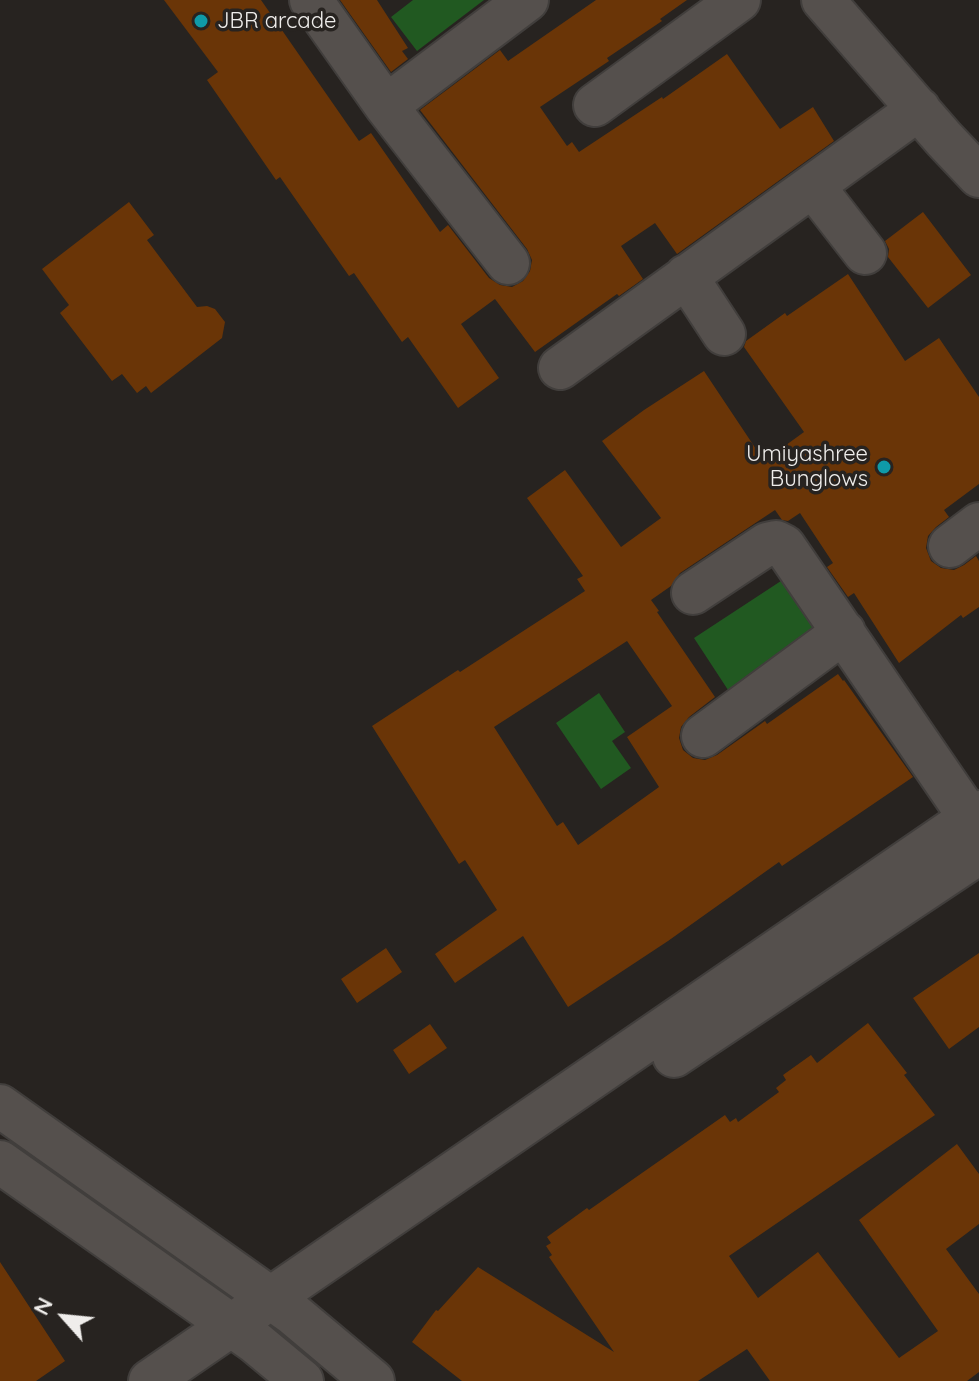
<!DOCTYPE html>
<html>
<head>
<meta charset="utf-8">
<style>
	body { margin:0 }
	#map { position:relative; width:979px; height:1381px; overflow:hidden; background:#272320; font-family:Quicksand,sans-serif }
	canvas { display:block }
	.north { position:absolute; left:24px; top:1277px; width:80px; height:80px; -webkit-text-stroke:6px #272320; paint-order:stroke; rotate:297deg; font-size:22px; font-weight:700; line-height:32px; text-align:center; color:#efedeb }
	.north::after { content:''; display:block; margin:auto; width:28px; height:36px; background:#efedeb; clip-path:polygon(50% 0,100% 100%,50% 72%,0 100%) }
</style>
</head>
<body>
<div id="map">
<canvas width="979" height="1381"></canvas>
<div class="north">N</div>
</div>
<script>
const g = document.querySelector('canvas').getContext('2d');
g.lineJoin = 'round';
function fillPath(path, color) {
  g.fillStyle = color;
  g.fill(path, 'evenodd');
}
function shape(rows) {
  const path = new Path2D();
  for (const r of rows) {
    path.moveTo(r[0], r[1]);
    for (let i = 2; i < r.length; i += 2) path.lineTo(r[i], r[i + 1]);
  }
  return path;
}
function strokePath(path, color, width, dash) {
  g.strokeStyle = color;
  g.lineWidth = width;
  g.lineCap = dash ? 'butt' : 'round';
  g.setLineDash(dash || []);
  g.stroke(path);
}
function drawText(font, color, halo, rows, align = 'center') {
  g.font = font + ' Quicksand,sans-serif';
  g.lineWidth = 7;
  g.setLineDash([]);
  g.textBaseline = 'middle';
  g.strokeStyle = halo;
  g.fillStyle = color;
  for (const [text, x, y, turn = 0] of rows) {
    g.save();
    g.translate(x, y);
    g.rotate((+turn || 0) * Math.PI / 180);
    g.textAlign = isNaN(turn) ? turn : align;
    if (halo) g.strokeText(text, 0, 0);
    g.fillText(text, 0, 0);
    g.restore();
  }
}
const green = shape([
	[413,0,484,0,417,51,391,17],
	[784,579,820,635,730,693,694,638],
	[599,693,625,732,612,741,631,768,601,789,556,723]
]);
const building = shape([
	[164,0,261,0,359,141,371,133,440,232,448,225,489,278,500,285,512,287,523,281,530,271,532,260,527,249,420,110,500,50,508,61,596,0,687,0,660,19,662,21,607,58,609,61,540,107,567,146,572,142,579,152,662,97,663,99,727,54,780,129,813,107,834,141,677,254,655,223,621,246,643,279,619,296,617,294,535,352,495,299,461,324,499,378,458,408,408,337,402,342,354,273,349,276,280,177,276,180,207,80,218,72],
	[340,0,377,0,408,48,402,51,408,59,391,72],
	[129,202,154,235,147,240,197,307,207,306,215,309,225,322,222,338,151,393,146,386,137,393,122,374,112,381,60,313,69,305,42,269],
	[923,212,971,275,928,308,888,257,889,249,885,241],
	[848,274,905,361,939,338,979,397,979,484,944,510,949,517,936,527,928,536,926,548,931,561,941,568,954,570,964,565,976,556,979,561,979,607,963,618,961,615,899,663,854,593,848,597,827,567,833,563,800,513,788,521,782,520,775,510,680,573,671,586,651,600,659,611,657,612,715,697,689,717,681,727,679,738,683,750,693,758,705,760,717,755,765,721,767,724,838,674,843,681,844,680,913,777,782,866,779,862,668,941,568,1007,523,936,455,983,435,954,497,910,465,860,459,864,372,726,458,670,460,672,585,591,577,579,583,576,527,498,565,470,621,547,661,518,602,441,644,410,704,371,764,461,804,432,744,347,746,341,785,313,787,316],
	[627,641,672,706,627,737,659,787,578,845,563,822,557,826,494,727],
	[386,948,402,972,357,1003,341,979],
	[979,953,979,1027,949,1049,913,998],
	[868,1023,907,1073,904,1075,935,1115,729,1256,758,1298,818,1252,899,1358,938,1331,859,1220,957,1144,979,1174,979,1224,946,1249,979,1294,979,1372,967,1381,770,1381,747,1349,698,1381,462,1381,412,1342,436,1310,438,1311,478,1267,614,1352,549,1257,552,1255,546,1246,551,1243,547,1237,587,1208,589,1210,725,1115,730,1122,736,1118,738,1122,779,1092,776,1088,786,1080,783,1075,811,1055,817,1063],
	[430,1024,447,1048,409,1074,393,1050],
	[0,1262,65,1361,36,1381,0,1381]
]);
const minor = shape([
	[311,0,386,106,508,263],
	[823,0,944,139,979,176],
	[595,105,739,0],
	[386,106,527,0],
	[813,186,865,253],
	[686,276,724,334],
	[560,368,919,109],
	[950,546,979,524],
	[693,593,767,544,776,542,784,546,970,818],
	[703,736,844,632],
	[674,1056,979,853],
	[0,1106,293,1314,373,1381],
	[0,1162,255,1342,302,1381],
	[150,1381,979,812]
]);
const markers = [
	[201,21,8,"#0f9aa8"],
	[884,467,8,"#0f9aa8"]
];
const poiNames = [
	["JBR arcade",217,21],
	["Umiyashree",868,454,"right"],
	["Bunglows",868,479,"right"]
];
fillPath(green, '#215921');
fillPath(building, '#6a3507');
strokePath(minor, '#413e3c', 46);
strokePath(minor, '#55504d', 42);
for (const [x, y, r, color] of markers) {
  const dot = new Path2D();
  dot.arc(x, y, r, 0, 2 * Math.PI);
  g.fillStyle = color;
  g.fill(dot);
  strokePath(dot, '#272320', 3);
}
drawText('22px', '#efedeb', '#272320', poiNames, 'left');
</script>
</body>
</html>
